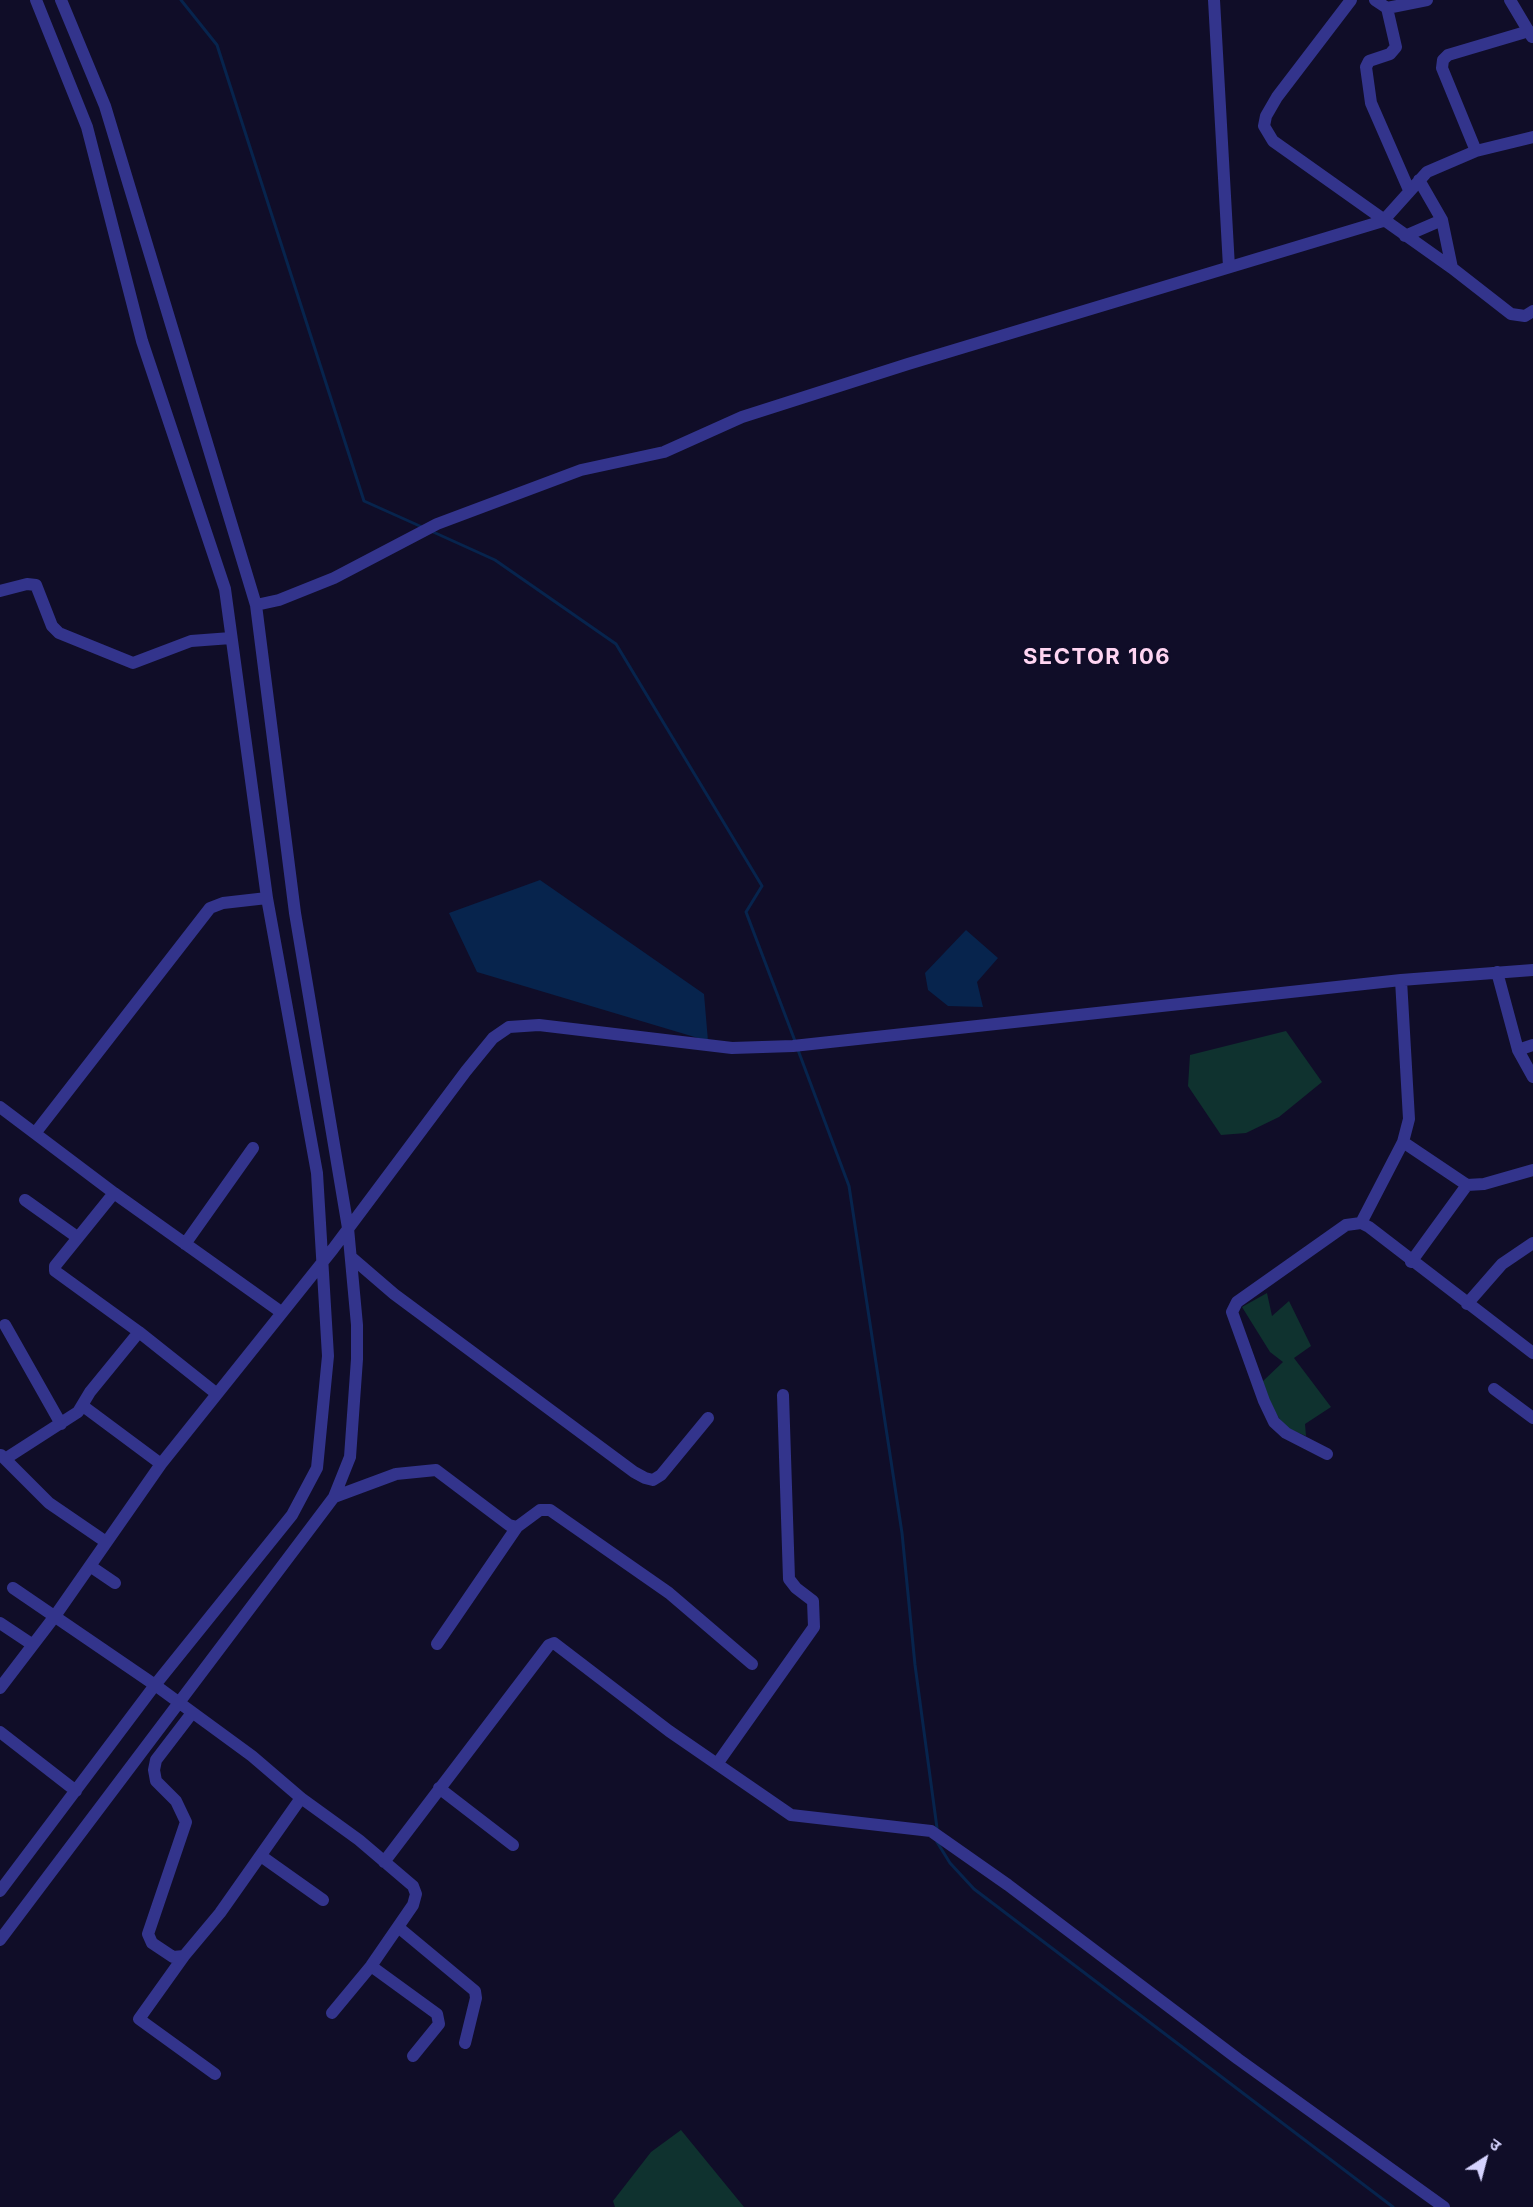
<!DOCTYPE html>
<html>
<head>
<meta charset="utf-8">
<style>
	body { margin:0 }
	#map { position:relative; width:1533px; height:2207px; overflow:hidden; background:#100d28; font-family:Inter,"Noto Sans Devanagari",sans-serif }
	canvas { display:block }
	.north { position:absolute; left:1455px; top:2129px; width:60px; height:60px; -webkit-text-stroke:4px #100d28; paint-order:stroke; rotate:36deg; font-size:16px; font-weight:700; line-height:24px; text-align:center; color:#d6d3ff }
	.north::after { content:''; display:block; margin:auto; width:21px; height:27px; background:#d6d3ff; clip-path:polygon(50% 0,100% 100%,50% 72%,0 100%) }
</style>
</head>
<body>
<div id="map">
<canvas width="1533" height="2207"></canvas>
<div class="north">उ</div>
</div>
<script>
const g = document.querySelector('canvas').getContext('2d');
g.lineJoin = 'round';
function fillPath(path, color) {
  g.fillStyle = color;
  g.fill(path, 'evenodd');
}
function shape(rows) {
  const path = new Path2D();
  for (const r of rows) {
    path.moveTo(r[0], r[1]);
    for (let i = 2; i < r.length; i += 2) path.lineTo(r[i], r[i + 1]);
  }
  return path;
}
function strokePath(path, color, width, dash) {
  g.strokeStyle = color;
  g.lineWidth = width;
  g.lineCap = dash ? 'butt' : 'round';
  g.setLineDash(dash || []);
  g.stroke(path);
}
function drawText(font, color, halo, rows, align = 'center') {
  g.font = font + ' Inter,sans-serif';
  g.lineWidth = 4.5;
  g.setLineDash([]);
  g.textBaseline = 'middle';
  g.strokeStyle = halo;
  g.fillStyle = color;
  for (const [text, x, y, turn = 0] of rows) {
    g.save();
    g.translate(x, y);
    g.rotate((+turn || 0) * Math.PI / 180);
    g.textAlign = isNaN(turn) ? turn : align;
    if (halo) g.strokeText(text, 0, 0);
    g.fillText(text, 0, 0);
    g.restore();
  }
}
const green = shape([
	[1286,1031,1322,1082,1279,1117,1246,1133,1221,1135,1188,1086,1190,1055],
	[1267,1293,1272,1316,1289,1301,1311,1346,1294,1358,1331,1407,1305,1424,1306,1436,1285,1427,1269,1403,1262,1382,1283,1362,1270,1352,1242,1307],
	[681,2130,744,2207,615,2207,613,2201,651,2152]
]);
const water = shape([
	[540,880,704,994,708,1041,477,972,449,913],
	[966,930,998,958,977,982,983,1007,948,1006,928,990,925,973]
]);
const stream = shape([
	[181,0,217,45,364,501,422,527],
	[431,531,495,560,616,644,762,886,746,912,795,1041],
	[798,1050,849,1186,902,1533,915,1665,937,1828],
	[937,1842,950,1863,974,1889,1393,2207]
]);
const minor = shape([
	[1214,0,1229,267],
	[1351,0,1277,97,1266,116,1264,126,1273,141,1452,268,1511,314,1525,316,1533,311],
	[1375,0,1387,8,1427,0],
	[1510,0,1532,37],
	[1387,8,1396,47,1390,54,1369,61,1366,67,1371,103,1409,190],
	[1476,151,1442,68,1443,60,1448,55,1529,31],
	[1419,180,1442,220,1452,268],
	[1405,236,1442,220],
	[0,591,27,584,36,585,52,626,59,633,133,663,191,641,231,638],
	[256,605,279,600,334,578,437,524,581,470,664,452,742,417,908,364,1383,221,1427,172,1476,151,1533,137],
	[1497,972,1518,1050,1533,1077],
	[1518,1050,1533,1045],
	[0,1107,114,1193,281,1312],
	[36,1132,210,908,223,903,267,898],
	[1403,1142,1467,1185,1484,1184,1533,1170],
	[114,1193,55,1266,55,1271,139,1332,217,1394],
	[25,1200,77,1237],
	[1361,1223,1403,1142,1409,1119,1401,980],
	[185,1244,253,1148],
	[351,1257,394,1294,634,1472,645,1478,653,1480,661,1475,708,1418],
	[1411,1262,1467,1185],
	[1467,1304,1502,1264,1533,1243],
	[5,1325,61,1424],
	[1494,1389,1533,1418],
	[83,1406,161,1464],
	[1327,1454,1286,1433,1274,1422,1264,1401,1232,1312,1237,1302,1346,1225,1361,1223,1369,1227,1533,1353],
	[1,1455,49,1503,106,1542],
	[5,1459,78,1412,90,1392,139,1332],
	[334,1497,396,1474,436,1470,509,1525,517,1527,540,1510,550,1510,669,1593,752,1664],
	[90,1566,115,1583],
	[13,1588,155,1685,252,1756,301,1798,359,1840,413,1886,416,1894,413,1905,371,1966,332,2013],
	[0,1623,33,1645],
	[437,1644,517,1527],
	[0,1688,55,1616,161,1464,333,1249,466,1071,493,1038,509,1027,539,1025,732,1048,793,1046,1401,980,1533,970],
	[0,1732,76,1791],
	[717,1764,814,1627,813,1601,796,1588,789,1579,783,1395],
	[439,1788,513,1845],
	[261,1856,323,1900],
	[384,1862,549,1645,554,1643,669,1731,791,1815,931,1831,1008,1885,1238,2059,1444,2207],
	[0,1891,155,1685,292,1515,317,1468,328,1356,317,1173,267,898,225,589,142,341,87,127,36,0],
	[398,1927,475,1991,476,1998,465,2043],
	[0,1940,334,1497,350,1457,357,1359,357,1325,348,1228,295,913,256,605,105,106,61,0],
	[184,1956,173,1957,152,1943,148,1934,186,1822,176,1801,156,1781,154,1770,156,1760,192,1713],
	[371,1966,437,2014,439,2024,413,2056],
	[215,2074,139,2019,184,1956,220,1913,301,1798]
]);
const districtNames = [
	["SECTOR 106",1097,657]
];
fillPath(green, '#0f322f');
fillPath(water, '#07244d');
strokePath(stream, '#07244d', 3);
strokePath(minor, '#33348c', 12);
g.letterSpacing = '1.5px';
drawText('bold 22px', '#ffd5f2', '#100d28', districtNames);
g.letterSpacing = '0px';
</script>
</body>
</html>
